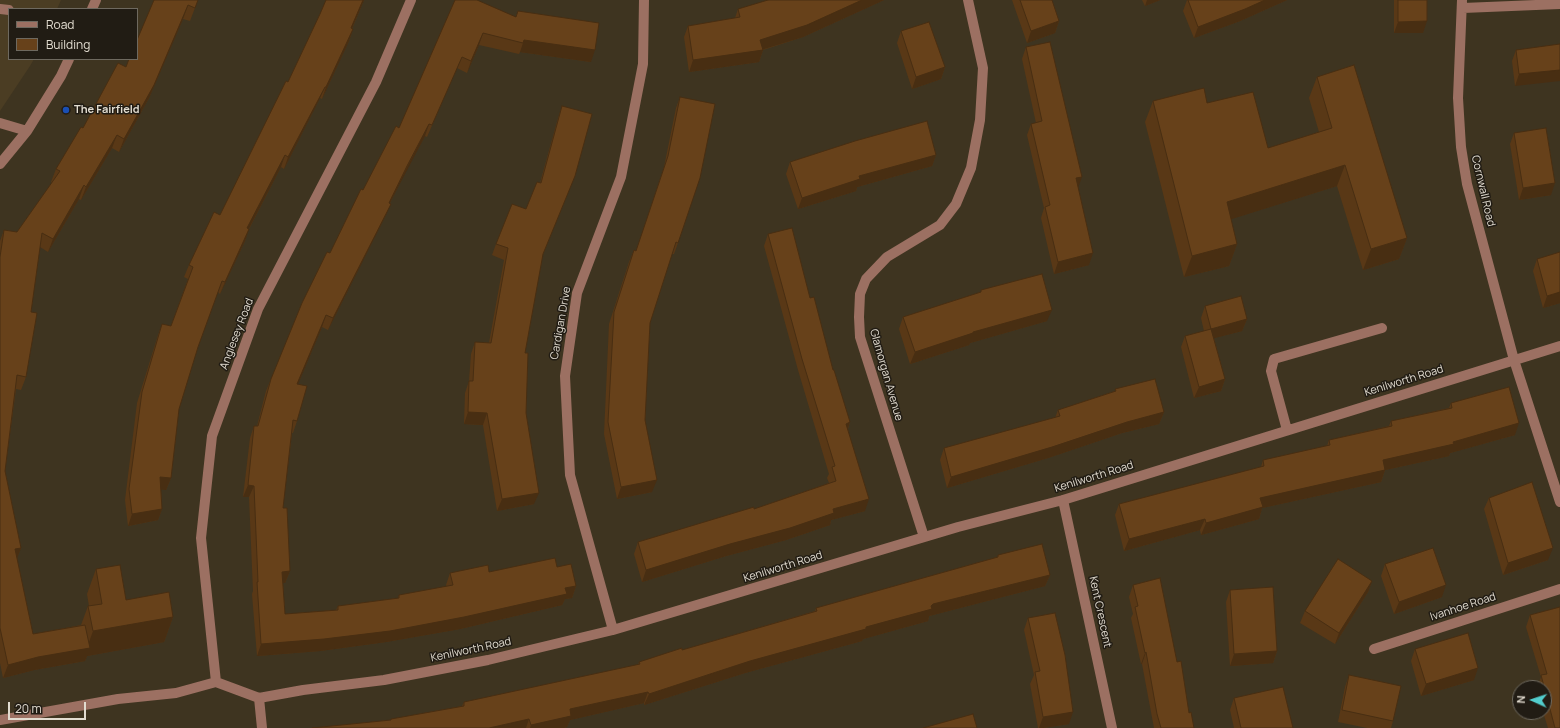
<!DOCTYPE html>
<html>
<head>
<meta charset="utf-8">
<style>
	body { margin:0 }
	#map { position:relative; width:1560px; height:728px; overflow:hidden; background:#3e3420; font-family:Manrope,sans-serif }
	canvas { display:block }
	.legend { position:absolute; left:8px; top:8px; width:130px; height:52px; box-sizing:border-box; background:#211c14; border:1px solid #6e695f; margin:0; padding:5px 7px; list-style:none; font-size:12px; color:#e2dcd0 }
	.legend li { display:flex; align-items:center; gap:8px; height:20px }
	.legend b { width:20px; border:1px solid #6e695f }
	.north { position:absolute; left:1512px; top:680px; width:40px; height:40px; box-sizing:border-box; background:#211c14; border:1px solid #6e695f; border-radius:50%; rotate:273deg; font-size:11px; font-weight:700; line-height:16px; text-align:center; color:#e2dcd0 }
	.north::after { content:''; display:block; margin:auto; width:14px; height:18px; background:#52cdcd; clip-path:polygon(50% 0,100% 100%,50% 72%,0 100%) }
	.scale { position:absolute; left:8px; top:702px; width:78px; height:18px; box-sizing:border-box; border:2px solid #e2dcd0; border-top:0; padding-left:5px; font-size:12px; line-height:14px; white-space:nowrap; color:#e2dcd0; -webkit-text-stroke:3px #211c14; paint-order:stroke }
</style>
</head>
<body>
<div id="map">
<canvas width="1560" height="728"></canvas>
<ul class="legend">
<li><b style="height:5px;background:#9c7062"></b>Road</li>
<li><b style="height:11px;background:#67411a"></b>Building</li>
</ul>
<div class="north">N</div>
<div class="scale">20 m</div>
</div>
<script>
const g = document.querySelector('canvas').getContext('2d');
g.lineJoin = 'round';
function fillPath(path, color) {
  g.fillStyle = color;
  g.fill(path, 'evenodd');
}
function shape(rows) {
  const path = new Path2D();
  for (const r of rows) {
    path.moveTo(r[0], r[1]);
    for (let i = 2; i < r.length; i += 2) path.lineTo(r[i], r[i + 1]);
  }
  return path;
}
function strokePath(path, color, width, dash) {
  g.strokeStyle = color;
  g.lineWidth = width;
  g.lineCap = dash ? 'butt' : 'round';
  g.setLineDash(dash || []);
  g.stroke(path);
}
function drawText(font, color, halo, rows, align = 'center') {
  g.font = font + ' Manrope,sans-serif';
  g.lineWidth = 3;
  g.setLineDash([]);
  g.textBaseline = 'middle';
  g.strokeStyle = halo;
  g.fillStyle = color;
  for (const [text, x, y, turn = 0] of rows) {
    g.save();
    g.translate(x, y);
    g.rotate((+turn || 0) * Math.PI / 180);
    g.textAlign = isNaN(turn) ? turn : align;
    if (halo) g.strokeText(text, 0, 0);
    g.fillText(text, 0, 0);
    g.restore();
  }
}
const built = shape([
	[0,0,61,0,57,9,9,9,9,59,34,59,30,66,0,111]
]);
const minor = shape([
	[1462,0,1458,98,1461,147,1467,184,1514,360,1560,502],
	[1463,8,1560,4],
	[0,9,9,10],
	[92,9,96,0],
	[0,123,27,131],
	[0,164,27,131,61,76,69,59],
	[1287,430,1271,371,1274,359,1382,328],
	[1063,500,1112,728],
	[924,537,860,337,859,317,860,294,866,279,887,257,940,225,956,204,971,168,980,120,983,68,968,0],
	[613,630,570,475,565,376,577,293,621,177,643,64,644,0],
	[1374,649,1560,589],
	[216,682,201,538,212,436,258,309,376,82,411,0],
	[259,698,262,728],
	[0,720,118,699,176,693,216,682,259,698,303,690,384,680,488,660,613,630,958,527,1063,500,1560,346]
]);
const wall = shape([
	[154,0,198,0,190,21,183,19,149,98,119,152,112,148,81,200,79,199,48,252,40,247,31,312,26,377,21,390,16,389,5,471,21,548,17,558,33,634,81,625,88,606,89,606,87,594,96,569,126,600,173,617,164,642,87,656,85,661,34,670,3,678,0,663,0,241,4,230,17,232,52,183,51,182,56,169,83,128,126,67],
	[326,0,364,0,352,29,353,29,349,41,322,99,320,98,284,169,281,167,249,229,245,241,220,294,218,292,198,347,179,409,171,478,166,490,161,489,162,509,158,520,128,526,125,500,137,403,158,335,162,324,171,326,188,279,184,277,189,265,220,215,288,82,320,14],
	[455,0,516,17,518,11,591,62,520,52,519,54,479,45,467,73,457,68,427,137,425,136,403,177,390,203,386,215,328,330,322,327,298,384,297,421,293,433,292,433,283,508,290,571,285,583,283,583,285,614,336,610,338,606,398,598,399,595,447,587,446,585,450,573,489,572,557,567,576,586,572,598,565,599,562,605,460,629,386,642,320,651,257,656,252,594,253,591,249,497,243,497,250,438,254,426,257,426,266,391,271,379,330,253,363,190,399,128],
	[768,0,884,0,803,37,763,50,759,62,689,72,684,37,688,26,735,18,738,9],
	[1012,0,1052,0,1059,21,1055,33,1027,43],
	[1142,0,1160,0,1145,6],
	[1187,0,1287,0,1240,21,1194,38,1183,11],
	[1394,0,1427,0,1423,33,1394,33],
	[901,31,945,67,941,79,912,89,897,43],
	[1560,44,1515,86,1512,61,1516,50],
	[1026,47,1078,188,1089,265,1054,274,1041,218,1044,208,1027,135,1031,124,1036,123,1022,59],
	[1317,77,1407,238,1399,259,1363,270,1337,186,1231,219,1237,244,1229,266,1184,277,1145,122,1153,101,1207,103,1268,148,1319,132,1309,98],
	[680,97,678,243,674,254,672,254,650,323,645,420,652,492,617,499,604,434,609,324,629,262,634,250,636,251,664,167,676,108],
	[562,106,570,188,542,257,525,353,526,413,534,504,497,511,483,425,464,424,465,393,469,381,471,354,475,342,489,343,504,260,492,255,496,244,526,209,540,183,558,118],
	[1514,133,1551,195,1519,200,1510,144],
	[936,155,932,166,857,187,856,191,798,209,786,174,790,162],
	[768,234,810,298,850,422,848,429,865,511,831,520,830,525,786,540,726,556,642,582,634,554,638,542,754,509,829,483,827,478,829,474,798,370,764,246],
	[1537,259,1560,303,1543,308,1533,271],
	[981,290,1047,321,970,343,969,345,910,364,899,329,903,317,981,292],
	[1205,306,1247,319,1242,331,1214,338,1225,379,1221,391,1194,398,1181,347,1185,336,1204,331,1201,318],
	[1115,389,1164,412,1159,424,1122,433,1048,458,947,488,940,460,944,448,1055,418,1058,410,1115,391],
	[1451,403,1515,435,1450,453,1449,456,1385,470,1381,482,1262,508,1259,519,1201,535,1200,530,1124,551,1115,515,1119,504,1261,467,1263,460,1327,446,1329,440,1389,426,1391,421,1449,408],
	[1489,498,1548,560,1503,575,1484,509],
	[998,555,1050,575,1045,586,929,616,928,621,863,639,862,641,745,673,644,705,644,703,570,720,567,727,564,728,312,728,390,720,391,719,462,706,464,702,638,665,639,662,682,650,815,611,816,608,997,557],
	[1385,564,1442,597,1394,614,1381,576],
	[1372,581,1368,592,1335,644,1300,623,1305,611],
	[1133,585,1177,662,1189,713,1194,728,1154,728,1142,664,1141,664,1131,618,1133,614,1129,597],
	[1230,590,1277,651,1273,663,1230,666,1226,602],
	[1560,607,1560,728,1548,728,1543,712,1544,712,1544,688,1537,688,1541,677,1526,627,1530,615],
	[1028,618,1069,724,1043,728,1038,728,1030,684,1034,675,1024,630],
	[1415,649,1474,680,1421,696,1411,661],
	[1349,675,1393,721,1391,728,1367,728,1338,722,1345,687],
	[1234,698,1293,728,1234,728,1230,710]
]);
const shadedWall = shape([
	[363,0,364,0,347,40,351,28],
	[862,0,884,0,803,37,761,50,763,50,759,62,689,72,693,60,760,40],
	[1147,0,1160,0,1145,6],
	[1265,0,1287,0,1240,21,1194,38,1198,27],
	[188,5,183,19,149,98,119,152,124,139],
	[1059,21,1055,33,1027,43,1031,31],
	[1427,21,1423,33,1394,33,1398,22],
	[353,29,349,41,322,99,326,87],
	[483,33,479,45,467,73,471,61],
	[524,40,595,50,591,62,520,52],
	[945,67,941,79,912,89,916,77],
	[1560,70,1560,81,1515,86,1519,74],
	[325,87,320,98,284,169,288,157],
	[429,124,425,136,384,214,389,203],
	[117,135,112,148,81,200,86,187],
	[285,155,281,167,243,240,247,228],
	[936,155,932,166,857,187,856,191,798,209,802,198,859,176],
	[1345,165,1337,186,1219,223,1227,202],
	[1082,177,1078,188,1076,178],
	[1555,183,1551,195,1519,200,1523,188],
	[84,185,79,199,48,252,53,239],
	[391,204,386,215,328,330,333,318],
	[249,229,245,241,220,294,225,282],
	[1407,238,1399,259,1363,270,1371,249],
	[1237,244,1229,266,1184,277,1192,256],
	[1093,253,1089,265,1054,274,1058,262],
	[1560,292,1560,303,1543,308,1547,296],
	[1052,310,1047,321,970,343,969,345,910,364,915,352,973,332],
	[326,315,322,327,293,396,297,384],
	[1247,319,1242,331,1207,340,1211,329],
	[1225,379,1221,391,1194,398,1199,387],
	[468,412,487,413,483,425,464,424],
	[1164,412,1159,424,1122,433,1048,458,947,488,951,477,1127,422],
	[850,422,846,434,846,424],
	[1519,423,1515,435,1450,453,1449,456,1385,470,1381,482,1262,508,1259,519,1201,535,1206,523,1260,498,1383,460,1453,442],
	[160,477,171,478,166,490,156,489],
	[657,480,652,492,617,499,621,487],
	[248,485,254,486,249,497,243,497],
	[539,493,534,504,497,511,502,499],
	[869,499,865,511,831,520,830,525,786,540,726,556,642,582,646,570,833,509],
	[162,509,158,520,128,526,132,514],
	[1205,519,1200,530,1124,551,1129,539],
	[21,548,16,561,15,549],
	[1553,548,1548,560,1503,575,1508,563],
	[290,571,285,583,278,583,282,572],
	[1050,575,1045,586,929,616,928,621,863,639,862,641,745,673,644,705,649,694,750,661,866,627,931,606,933,604],
	[1372,581,1368,592,1335,644,1339,633],
	[1446,585,1442,597,1394,614,1399,602],
	[576,586,572,598,565,599,562,605,460,629,386,642,320,651,257,656,261,644],
	[173,617,164,642,87,656,85,661,34,670,3,678,8,665,38,657,87,648,93,631],
	[1277,651,1273,663,1230,666,1234,654],
	[1146,652,1142,664,1141,664,1145,653],
	[1478,668,1474,680,1421,696,1426,684],
	[648,692,644,703,570,720,567,727,564,728,530,728,531,725,570,709],
	[1073,712,1069,724,1043,728,1039,728,1043,717],
	[529,719,526,728,489,728]
]);
const building = shape([
	[154,0,198,0,195,8,188,5,154,85,124,139,117,135,86,187,84,185,53,239,42,233,31,312,37,313,26,377,17,375,5,471,21,548,15,549,33,634,85,625,90,648,38,657,8,665,0,628,0,257,4,230,17,232,60,171,56,169,81,127,83,128,118,63,126,67,129,59,137,59,137,40,154,0],
	[326,0,363,0,351,28,353,29,326,87,325,87,288,157,285,155,247,228,249,229,225,282,222,281,198,347,179,409,171,478,160,477,162,509,132,514,129,489,142,392,162,324,171,326,193,267,189,265,214,212,220,215,286,81,288,82,320,14,326,0],
	[455,0,477,0,516,17,518,11,599,23,595,50,524,40,523,43,483,33,471,61,462,57,432,125,429,124,407,166,389,203,391,204,333,318,326,315,297,384,307,386,297,421,293,420,283,508,287,508,290,571,282,572,285,614,338,610,338,606,399,598,399,595,453,585,450,573,488,565,489,572,555,558,557,567,571,564,576,586,565,588,567,594,464,617,390,631,324,639,261,644,257,582,258,582,254,486,248,485,254,426,258,426,271,379,302,303,327,252,330,253,361,189,363,190,396,126,399,128,455,0],
	[768,0,862,0,807,25,760,40,763,50,693,60,688,26,740,17,738,9,768,0],
	[1020,0,1052,0,1059,21,1031,31,1020,0],
	[1188,0,1265,0,1245,9,1198,27,1188,0],
	[1398,0,1427,0,1427,21,1398,22,1398,0],
	[929,22,945,67,916,77,901,31,929,22],
	[1050,42,1082,177,1076,178,1093,253,1058,262,1045,207,1050,205,1031,124,1042,121,1026,47,1050,42],
	[1560,44,1560,70,1519,74,1516,50,1560,44],
	[1354,65,1407,238,1371,249,1345,165,1227,202,1237,244,1192,256,1153,101,1204,88,1207,103,1253,92,1268,148,1332,128,1317,77,1354,65],
	[680,97,715,104,700,178,678,243,676,242,650,323,645,420,657,480,621,487,608,422,614,312,634,250,636,251,668,156,680,97],
	[562,106,592,114,575,176,543,254,525,353,528,353,526,413,539,493,502,499,487,413,468,412,469,381,473,381,475,342,491,343,508,248,496,244,512,204,526,209,537,182,541,183,562,106],
	[927,121,936,155,859,176,860,179,802,198,790,162,855,141,927,121],
	[1546,128,1555,183,1523,188,1514,133,1546,128],
	[792,228,810,298,814,297,833,370,834,370,850,422,846,424,869,499,833,509,834,513,790,528,730,544,646,570,638,542,754,507,754,509,836,481,832,467,835,466,802,359,768,234,792,228],
	[1560,252,1560,292,1547,296,1537,259,1560,252],
	[1042,274,1052,310,973,332,973,333,915,352,903,317,981,292,981,290,1042,274],
	[1241,296,1247,319,1211,329,1205,306,1241,296],
	[1211,329,1225,379,1199,387,1185,336,1211,329],
	[1155,379,1164,412,1127,422,1052,447,951,477,944,448,1060,416,1058,410,1116,391,1115,389,1155,379],
	[1509,387,1519,423,1453,442,1454,444,1383,460,1385,470,1260,498,1263,507,1206,523,1205,519,1129,539,1119,504,1264,466,1263,460,1330,445,1329,440,1392,426,1391,421,1452,408,1451,403,1509,387],
	[1532,482,1553,548,1508,563,1489,498,1532,482],
	[1042,544,1050,575,933,604,931,606,932,609,866,627,866,629,750,661,649,694,648,692,570,709,571,716,531,725,529,719,489,728,312,728,391,720,391,719,464,706,464,702,640,664,639,662,682,648,682,650,817,611,816,608,998,557,998,555,1042,544],
	[1433,548,1446,585,1399,602,1385,564,1433,548],
	[1338,559,1372,581,1339,633,1305,611,1338,559],
	[120,565,126,600,169,592,173,617,93,631,88,606,102,604,96,569,120,565],
	[1160,578,1177,662,1181,661,1189,713,1191,712,1194,728,1161,728,1157,714,1146,652,1145,653,1135,607,1138,606,1133,585,1160,578],
	[1273,587,1277,651,1234,654,1230,590,1273,587],
	[1560,607,1560,728,1555,728,1541,675,1547,674,1530,615,1560,607],
	[1055,613,1065,655,1073,712,1043,717,1035,672,1040,671,1028,618,1055,613],
	[1468,633,1478,668,1426,684,1415,649,1468,633],
	[1349,675,1401,686,1393,721,1342,710,1349,675],
	[1283,687,1293,728,1241,728,1234,698,1283,687],
	[973,714,977,728,923,728,973,714]
]);
const markers = [
	[66,110,4,"#1a4fb4"]
];
const poiNames = [
	["The Fairfield",74,110]
];
const streetNames = [
	["Cornwall Road",1483,191,77],
	["Cardigan Drive",561,323,-80],
	["Anglesey Road",237,334,-69],
	["Glamorgan Avenue",886,375,74],
	["Kenilworth Road",1404,381,-17],
	["Kenilworth Road",1094,477,-17],
	["Kenilworth Road",783,567,-17],
	["Ivanhoe Road",1463,607,-18],
	["Kent Crescent",1100,612,78],
	["Kenilworth Road",471,650,-12]
];
fillPath(built, '#4b3d23');
strokePath(minor, '#9c7062', 10);
fillPath(wall, '#593816');
fillPath(shadedWall, '#482e12');
fillPath(building, '#67411a');
strokePath(building, '#482e12', 1);
for (const [x, y, r, color] of markers) {
  const dot = new Path2D();
  dot.arc(x, y, r, 0, 2 * Math.PI);
  g.fillStyle = color;
  g.fill(dot);
  strokePath(dot, '#211c14', 1.5);
}
drawText('bold 11px', '#e2dcd0', '#211c14', poiNames, 'left');
drawText('11px', '#e2dcd0', '#211c14', streetNames);
</script>
</body>
</html>
